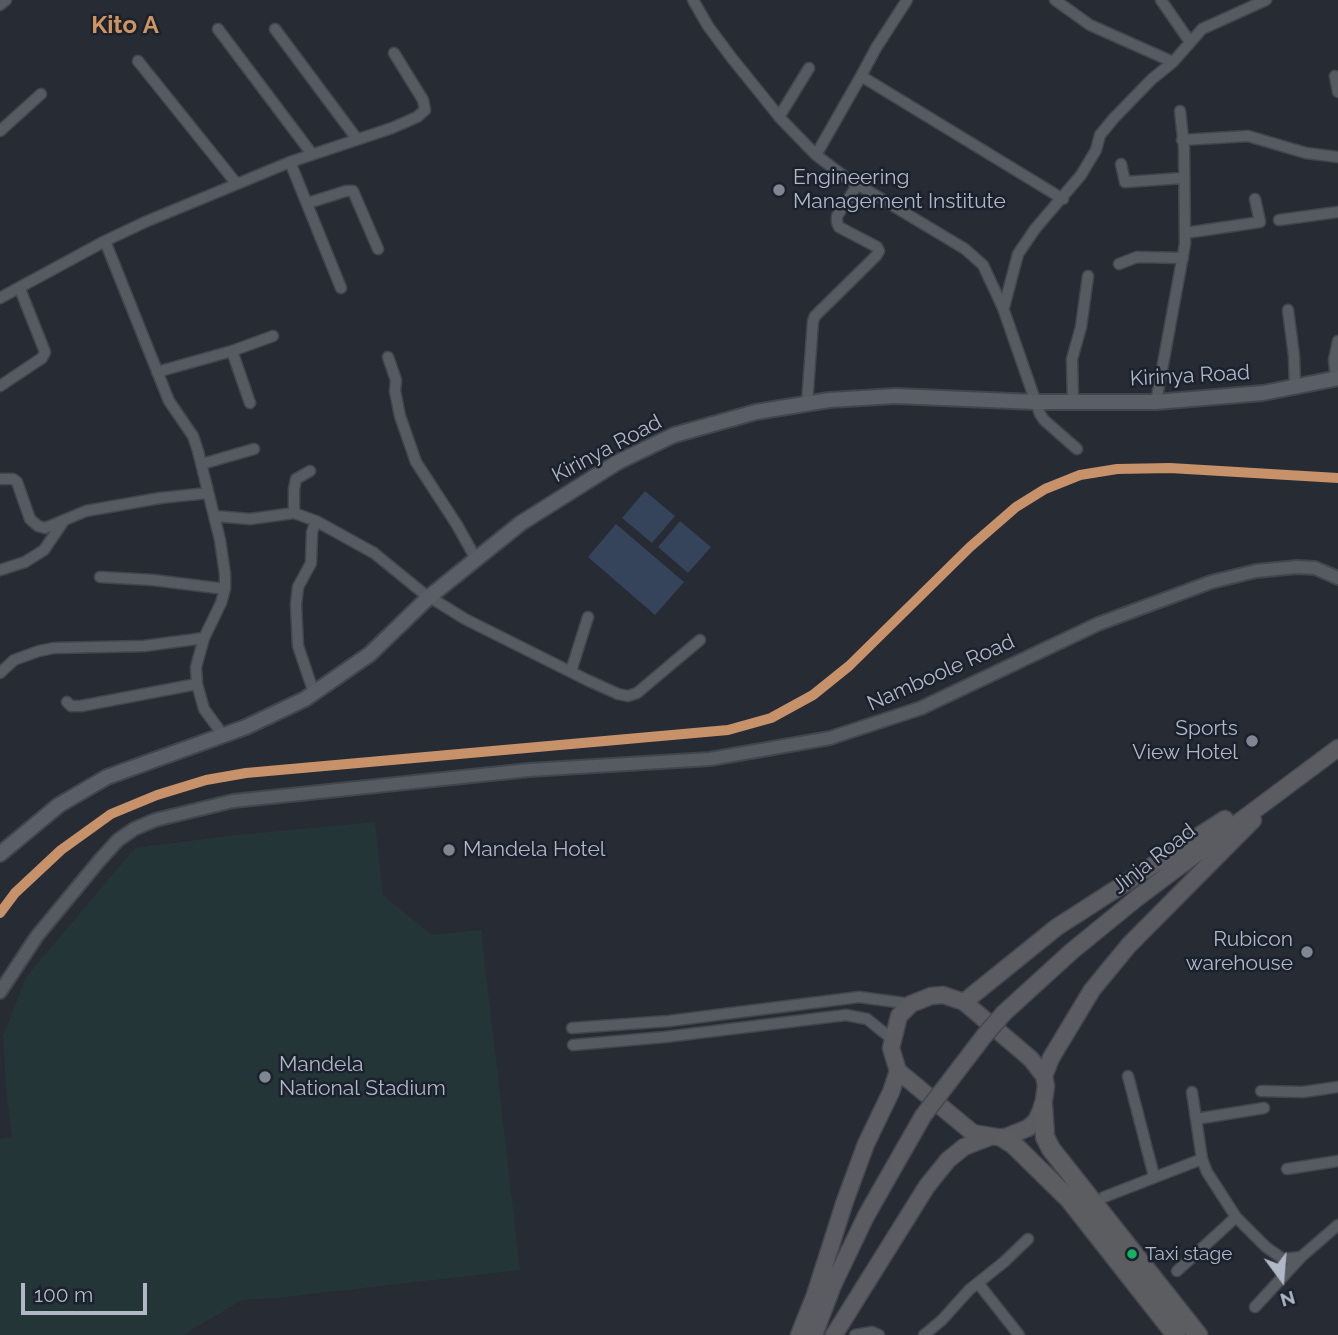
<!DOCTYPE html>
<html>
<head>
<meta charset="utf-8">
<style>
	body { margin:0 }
	#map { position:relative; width:1338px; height:1335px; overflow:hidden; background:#272b33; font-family:Raleway,sans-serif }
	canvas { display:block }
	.north { position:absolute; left:1247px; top:1244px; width:70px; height:70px; -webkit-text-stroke:5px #1b212d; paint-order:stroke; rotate:164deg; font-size:19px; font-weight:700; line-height:28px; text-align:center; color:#b0b7c5 }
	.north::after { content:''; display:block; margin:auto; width:24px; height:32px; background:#b0b7c5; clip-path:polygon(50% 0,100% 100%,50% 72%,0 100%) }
	.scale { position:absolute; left:21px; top:1283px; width:126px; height:32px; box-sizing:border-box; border:4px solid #b0b7c5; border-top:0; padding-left:9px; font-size:21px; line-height:24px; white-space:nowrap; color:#b0b7c5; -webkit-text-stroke:5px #1b212d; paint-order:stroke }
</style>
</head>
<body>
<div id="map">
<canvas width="1338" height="1335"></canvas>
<div class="north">N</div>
<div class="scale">100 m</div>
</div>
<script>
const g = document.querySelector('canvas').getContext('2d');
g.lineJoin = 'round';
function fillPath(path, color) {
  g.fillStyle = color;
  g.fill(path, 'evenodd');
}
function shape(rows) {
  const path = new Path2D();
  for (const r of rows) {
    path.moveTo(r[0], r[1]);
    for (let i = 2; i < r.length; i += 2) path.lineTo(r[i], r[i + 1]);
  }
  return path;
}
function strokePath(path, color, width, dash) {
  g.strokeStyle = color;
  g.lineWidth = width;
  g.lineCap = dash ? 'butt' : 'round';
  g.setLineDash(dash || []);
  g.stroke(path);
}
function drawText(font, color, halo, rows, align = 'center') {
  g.font = font + ' Raleway,sans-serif';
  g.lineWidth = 5;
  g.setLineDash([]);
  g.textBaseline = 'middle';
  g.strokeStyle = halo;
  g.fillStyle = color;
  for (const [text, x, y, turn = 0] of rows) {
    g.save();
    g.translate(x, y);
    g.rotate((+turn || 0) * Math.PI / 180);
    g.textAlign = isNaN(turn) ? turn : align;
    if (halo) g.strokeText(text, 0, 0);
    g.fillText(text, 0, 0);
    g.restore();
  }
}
const green = shape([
	[375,822,383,895,432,935,481,930,520,1270,285,1297,242,1300,183,1335,0,1335,0,1139,12,1137,7,1098,3,1036,26,977,135,848,237,835]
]);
const water = shape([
	[645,491,675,516,652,543,622,518],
	[680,521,711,547,688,573,658,547],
	[616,524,684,582,655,615,588,557]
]);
const minor = shape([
	[693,0,708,26,731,57,781,119,816,155,845,177,965,249,983,265,1003,308,1040,414,1044,420,1077,449],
	[907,0,876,48,861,76,1063,199],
	[1055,0,1090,25,1173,62],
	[1161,0,1190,42],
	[0,5,6,0],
	[218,29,312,154],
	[275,29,357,139],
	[138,61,236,183],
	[1335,76,1338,92],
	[779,117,809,68],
	[0,131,41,94],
	[1182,140,1248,136,1306,153,1338,157],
	[816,155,861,76],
	[290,162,341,288],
	[1121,164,1125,182,1183,178],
	[308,203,346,191,353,191,378,249],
	[1279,220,1338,212],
	[1185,233,1260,222,1255,199],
	[105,241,169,401,193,436,198,451,220,540,225,574,225,589,221,603,204,638,196,667,197,684,204,709,223,735],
	[1119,264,1137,257,1183,258],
	[0,298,105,241,145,222,290,162,392,128,417,117,425,110,423,100,394,53],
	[1004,307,1018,254,1035,229,1081,175,1096,150,1100,135,1114,118,1152,79,1173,62,1202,29,1266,0],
	[1288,310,1294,356,1295,387],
	[232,351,250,403],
	[388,357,396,380,395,391,400,416,416,462,457,525,476,559],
	[157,372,232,351,273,336],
	[1336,379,1334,360,1338,341],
	[0,386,42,358,45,352,20,289],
	[1073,401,1072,359,1081,327,1088,276],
	[1156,402,1185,244,1184,147,1180,111],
	[807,403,813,321,815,316,876,256,879,251,877,247,839,227,837,222,837,216,858,184],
	[202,464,254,449],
	[0,479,13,479,17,482,30,519,38,526,45,528,86,511,160,498,208,493],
	[294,513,294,489,296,479,310,471],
	[214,516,250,519,294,513,316,521,374,553,423,593,465,619,587,680,618,694,628,696,637,693,700,640],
	[0,570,25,562,44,550,63,522],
	[100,577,153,580,225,589],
	[571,671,588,617],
	[0,673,14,660,39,651,54,648,144,646,204,638],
	[314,693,298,646,296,604,298,587,311,563,312,532,316,521],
	[67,702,71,706,81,706,197,684],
	[572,1028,669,1021,859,997,911,1004],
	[573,1045,665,1037,846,1015,867,1019,892,1039],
	[1128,1076,1154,1176],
	[1261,1091,1303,1092,1338,1087],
	[1192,1092,1202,1159,1207,1172,1236,1217,1266,1247,1283,1259,1301,1257,1338,1225],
	[1196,1119,1264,1108],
	[1287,1169,1338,1161],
	[1104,1197,1202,1159],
	[1177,1271,1236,1217],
	[978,1283,1019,1335],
	[1255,1307,1301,1257],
	[855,1335,872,1332,879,1335],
	[924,1335,942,1320,969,1290,1004,1262,1028,1239]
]);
const tertiary = shape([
	[0,992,37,936,99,861,118,840,134,829,155,820,233,801,529,770,710,759,830,738,921,708,1098,624,1211,582,1256,571,1297,567,1315,568,1338,578]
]);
const secondary = shape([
	[0,854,59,805,107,777,246,727,305,699,370,654,429,597,521,523,618,462,674,435,756,412,829,400,896,396,1035,402,1156,402,1263,393,1338,378]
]);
const trunk = shape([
	[943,995,964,1002,1031,1059,1044,1076,1046,1086,1043,1106,1036,1121,1028,1128,1003,1138,973,1133,898,1071,891,1048,899,1016,911,1004,931,996,943,995],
	[964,1002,1057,927,1225,819],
	[1004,1013,1072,951,1137,898,1338,748],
	[1044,1076,1051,1058,1092,990,1129,945,1253,820],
	[942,1091,984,1036],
	[799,1335,815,1295,845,1201,866,1144,891,1092,898,1071],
	[814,1335,833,1285,866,1216,923,1116],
	[834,1335,927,1186,948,1160,964,1147,990,1137]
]);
const motorway = shape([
	[1043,1106,1045,1137,1051,1149,1198,1335],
	[1003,1138,1014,1145,1069,1199,1176,1335]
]);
const trunkBridge = shape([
	[984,1036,1004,1013],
	[923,1116,942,1091]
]);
const rail1 = shape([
	[0,913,15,893,61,850,111,814,157,795,206,780,246,773,728,730,771,718,813,695,849,666,970,547,1016,507,1045,489,1080,475,1117,469,1170,468,1338,478]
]);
const markers = [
	[779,190,7,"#808692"],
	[1252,741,7,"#808692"],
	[449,850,7,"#808692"],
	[1307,952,7,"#808692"],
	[265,1077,7,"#808692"],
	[1132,1254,6,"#13b361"]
];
const busNames = [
	["Taxi stage",1145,1254]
];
const poiNames = [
	["Engineering",793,178],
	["Management Institute",793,202],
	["Sports",1238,729,"right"],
	["View Hotel",1238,753,"right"],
	["Mandela Hotel",463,850],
	["Rubicon",1293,940,"right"],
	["warehouse",1293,964,"right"],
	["Mandela",279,1065],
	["National Stadium",279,1089]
];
const streetNames = [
	["Kirinya Road",1190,376,-3],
	["Kirinya Road",607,449,-28],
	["Namboole Road",941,673,-24],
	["Jinja Road",1154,859,-38]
];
const quarterNames = [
	["Kito A",125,26]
];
fillPath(green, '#243538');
fillPath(water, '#35435b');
strokePath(minor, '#42464c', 13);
strokePath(tertiary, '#42464c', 16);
strokePath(secondary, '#42464c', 18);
strokePath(trunk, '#44474f', 19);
strokePath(motorway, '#44474f', 21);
strokePath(minor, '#565a61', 10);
strokePath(tertiary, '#565a61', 12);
strokePath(secondary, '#5a5e66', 14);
strokePath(trunk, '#5a5c62', 16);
strokePath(motorway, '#5b5d61', 18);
strokePath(trunkBridge, '#44474f', 19, []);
strokePath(trunkBridge, '#5a5c62', 16);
strokePath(rail1, '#c7916a', 10);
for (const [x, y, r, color] of markers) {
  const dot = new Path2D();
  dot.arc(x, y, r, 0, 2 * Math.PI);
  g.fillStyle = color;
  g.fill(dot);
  strokePath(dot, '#1b212d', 2.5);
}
drawText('19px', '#b0b7c5', '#1b212d', busNames, 'left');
drawText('21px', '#b0b7c5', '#1b212d', poiNames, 'left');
drawText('21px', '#b0b7c5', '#1b212d', streetNames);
drawText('bold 24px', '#cf9561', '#1b212d', quarterNames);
</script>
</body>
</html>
